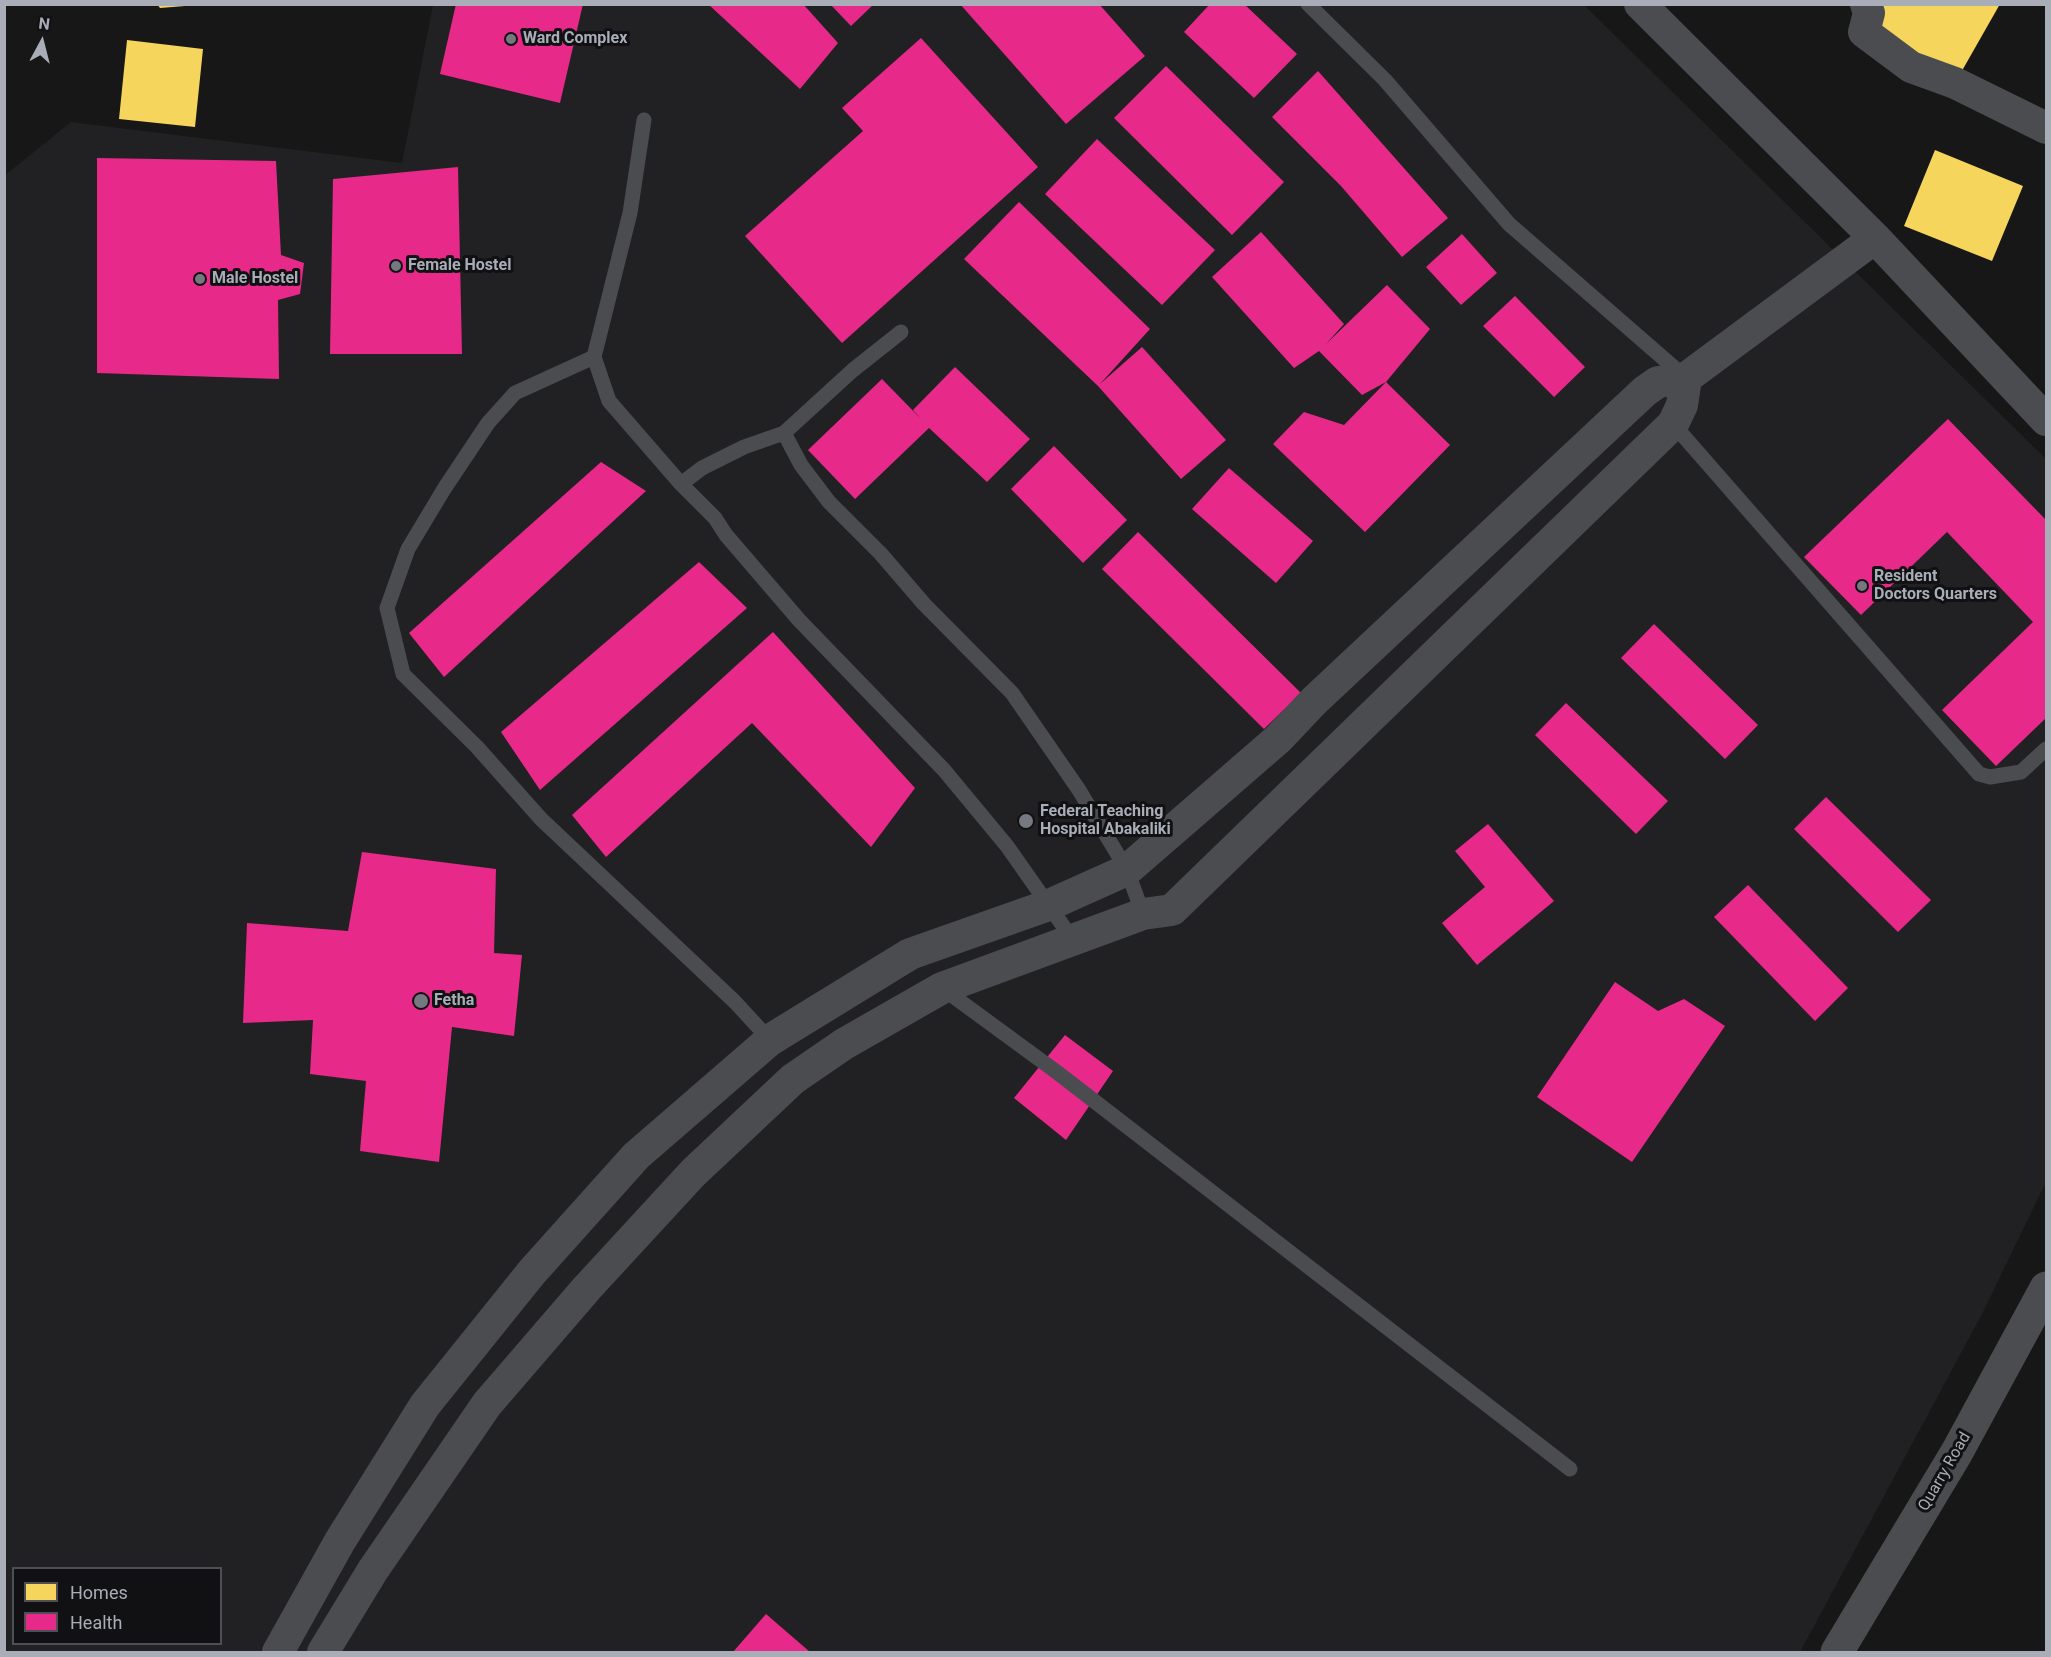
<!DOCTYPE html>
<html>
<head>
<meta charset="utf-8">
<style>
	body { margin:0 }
	#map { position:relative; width:2051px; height:1657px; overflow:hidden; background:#171717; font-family:Roboto,sans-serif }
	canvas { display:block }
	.frame { position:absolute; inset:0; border:6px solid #a8adb8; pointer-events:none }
	.legend { position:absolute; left:12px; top:1567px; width:210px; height:78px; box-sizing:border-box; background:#111113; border:2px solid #4d4f55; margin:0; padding:8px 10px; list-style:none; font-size:18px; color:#a8adb8 }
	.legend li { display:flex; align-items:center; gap:12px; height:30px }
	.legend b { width:30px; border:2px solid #4d4f55 }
	.north { position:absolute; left:12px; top:12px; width:60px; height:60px; -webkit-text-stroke:4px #111113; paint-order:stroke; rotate:7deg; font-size:16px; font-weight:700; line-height:24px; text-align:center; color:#a8adb8 }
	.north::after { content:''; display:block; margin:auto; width:21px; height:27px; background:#a8adb8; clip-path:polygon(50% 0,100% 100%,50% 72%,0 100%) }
</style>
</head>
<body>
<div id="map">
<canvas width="2051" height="1657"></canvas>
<div class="frame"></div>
<ul class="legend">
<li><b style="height:16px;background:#f6d55c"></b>Homes</li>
<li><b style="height:16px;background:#e7298a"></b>Health</li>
</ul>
<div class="north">N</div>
</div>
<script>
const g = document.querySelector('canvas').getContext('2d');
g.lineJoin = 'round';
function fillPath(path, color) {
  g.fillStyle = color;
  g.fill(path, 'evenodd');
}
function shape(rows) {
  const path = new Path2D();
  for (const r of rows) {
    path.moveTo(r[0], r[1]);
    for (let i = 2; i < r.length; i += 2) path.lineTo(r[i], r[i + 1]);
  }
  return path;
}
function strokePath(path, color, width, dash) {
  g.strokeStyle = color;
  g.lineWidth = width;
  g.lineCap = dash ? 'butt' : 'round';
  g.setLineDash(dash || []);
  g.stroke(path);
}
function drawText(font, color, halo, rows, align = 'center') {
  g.font = font + ' Roboto,sans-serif';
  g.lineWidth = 6;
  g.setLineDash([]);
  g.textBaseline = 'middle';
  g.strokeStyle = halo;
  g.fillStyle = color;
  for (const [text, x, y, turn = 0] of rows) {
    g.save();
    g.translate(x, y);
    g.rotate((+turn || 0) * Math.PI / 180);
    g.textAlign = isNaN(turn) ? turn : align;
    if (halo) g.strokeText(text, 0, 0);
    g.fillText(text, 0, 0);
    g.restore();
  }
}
const built = shape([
	[433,5,1584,5,2046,459,2046,1182,1982,1314,1800,1652,5,1652,4,176,71,122,402,163],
	[14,1568,220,1568,220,1644,14,1644]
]);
const homes = shape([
	[157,4,185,4,185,6,160,8],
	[1880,4,2000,4,1955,83,1864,32],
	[127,40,203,49,195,127,119,119],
	[1935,150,2023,186,1992,261,1904,226]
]);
const health = shape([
	[456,4,583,4,560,103,440,74],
	[708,4,803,4,838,43,800,89],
	[830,4,874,4,851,26],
	[960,4,1099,4,1145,56,1066,124],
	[1210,4,1244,4,1297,54,1254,98,1184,32],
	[921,38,1038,167,842,343,745,236,863,131,842,108],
	[1166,66,1284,182,1232,235,1114,118],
	[1318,71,1448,218,1402,257,1341,186,1272,117],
	[1097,139,1215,250,1162,305,1045,194],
	[97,158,276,161,281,255,304,263,300,294,278,300,279,379,97,373],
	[458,167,462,354,330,354,333,179],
	[1019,202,1150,329,1100,384,1142,347,1226,440,1181,479,1098,386,964,259],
	[1261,232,1344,324,1326,344,1387,285,1430,329,1386,382,1362,395,1319,351,1294,368,1212,277],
	[1462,234,1497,273,1461,305,1426,267],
	[1515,296,1585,367,1554,397,1483,326],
	[955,367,1030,439,987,482,929,428,855,499,808,450,882,379,921,419,913,410],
	[1386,382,1450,445,1365,532,1273,444,1304,412,1344,425],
	[1948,419,2046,520,2046,718,1996,766,1942,710,2033,622,1947,532,1861,615,1804,557],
	[1054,446,1127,520,1083,563,1011,489],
	[601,462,646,491,444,677,409,633],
	[1229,468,1313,541,1276,583,1192,509],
	[1138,532,1301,693,1264,729,1102,569],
	[699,562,747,608,540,790,501,732],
	[1654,624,1758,725,1725,759,1621,658],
	[773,632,915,788,871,847,752,723,606,857,572,815],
	[1566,703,1668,801,1636,834,1535,735],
	[1826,797,1931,900,1898,932,1794,829],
	[1488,824,1554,901,1477,965,1442,923,1485,887,1455,851],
	[362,852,496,869,494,953,522,955,514,1036,452,1027,439,1162,360,1151,366,1081,310,1074,313,1020,243,1023,247,923,348,931],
	[1748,885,1848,988,1815,1021,1714,917],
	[1615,982,1658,1011,1684,999,1725,1026,1632,1162,1537,1097],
	[1065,1035,1113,1071,1066,1140,1014,1098],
	[766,1614,810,1652,733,1652]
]);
const service = shape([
	[1308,4,1385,80,1509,224,1686,378],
	[644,120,630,213,594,357,609,401,681,484,715,518,726,535,799,620,944,770,1007,846,1073,940],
	[901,332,853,370,784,433,801,465,829,502,881,554,924,604,1012,693,1079,790,1127,870,1143,914],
	[594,357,515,393,488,423,444,489,408,549,387,608,403,674,477,747,541,819,735,1002,770,1040],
	[1673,424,1979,774,1990,777,2021,772,2046,749],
	[681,484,702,468,744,447,784,433],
	[942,988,1058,1073,1570,1469]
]);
const minor = shape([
	[1640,4,1875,238,2046,420],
	[1866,4,1869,13,1864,32,1911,67,1955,83,2046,128],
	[278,1652,340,1541,425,1405,532,1272,636,1156,770,1040,910,954,1049,905,1127,870,1278,739,1314,701,1645,391,1658,382,1686,378,1875,238],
	[323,1652,373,1570,487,1404,587,1288,693,1173,793,1079,844,1044,942,988,1143,914,1172,910,1673,424,1682,405,1686,378]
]);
const tertiary = shape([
	[1837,1652,1957,1452,2046,1288]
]);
const markers = [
	[511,39,6,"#757880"],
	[396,266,6,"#757880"],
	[200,279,6,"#757880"],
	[1862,586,6,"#757880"],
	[1026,821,8,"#757880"],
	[421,1001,8,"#757880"]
];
const poiNames = [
	["Ward Complex",523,39],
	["Female Hostel",408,266],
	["Male Hostel",212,279],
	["Resident",1874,577],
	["Doctors Quarters",1874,595],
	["Federal Teaching",1040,812],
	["Hospital Abakaliki",1040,830],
	["Fetha",434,1001]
];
const streetNames = [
	["Quarry Road",1945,1472,-60]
];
fillPath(built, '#212123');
fillPath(homes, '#f6d55c');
fillPath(health, '#e7298a');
strokePath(service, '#4b4c50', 15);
strokePath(minor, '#4b4c50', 32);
strokePath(tertiary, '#4b4c50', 33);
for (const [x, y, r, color] of markers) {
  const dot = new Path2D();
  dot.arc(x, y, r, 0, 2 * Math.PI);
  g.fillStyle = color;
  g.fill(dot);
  strokePath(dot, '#111113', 2);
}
drawText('bold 16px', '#a8adb8', '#111113', poiNames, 'left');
drawText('16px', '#a8adb8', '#111113', streetNames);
</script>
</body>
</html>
